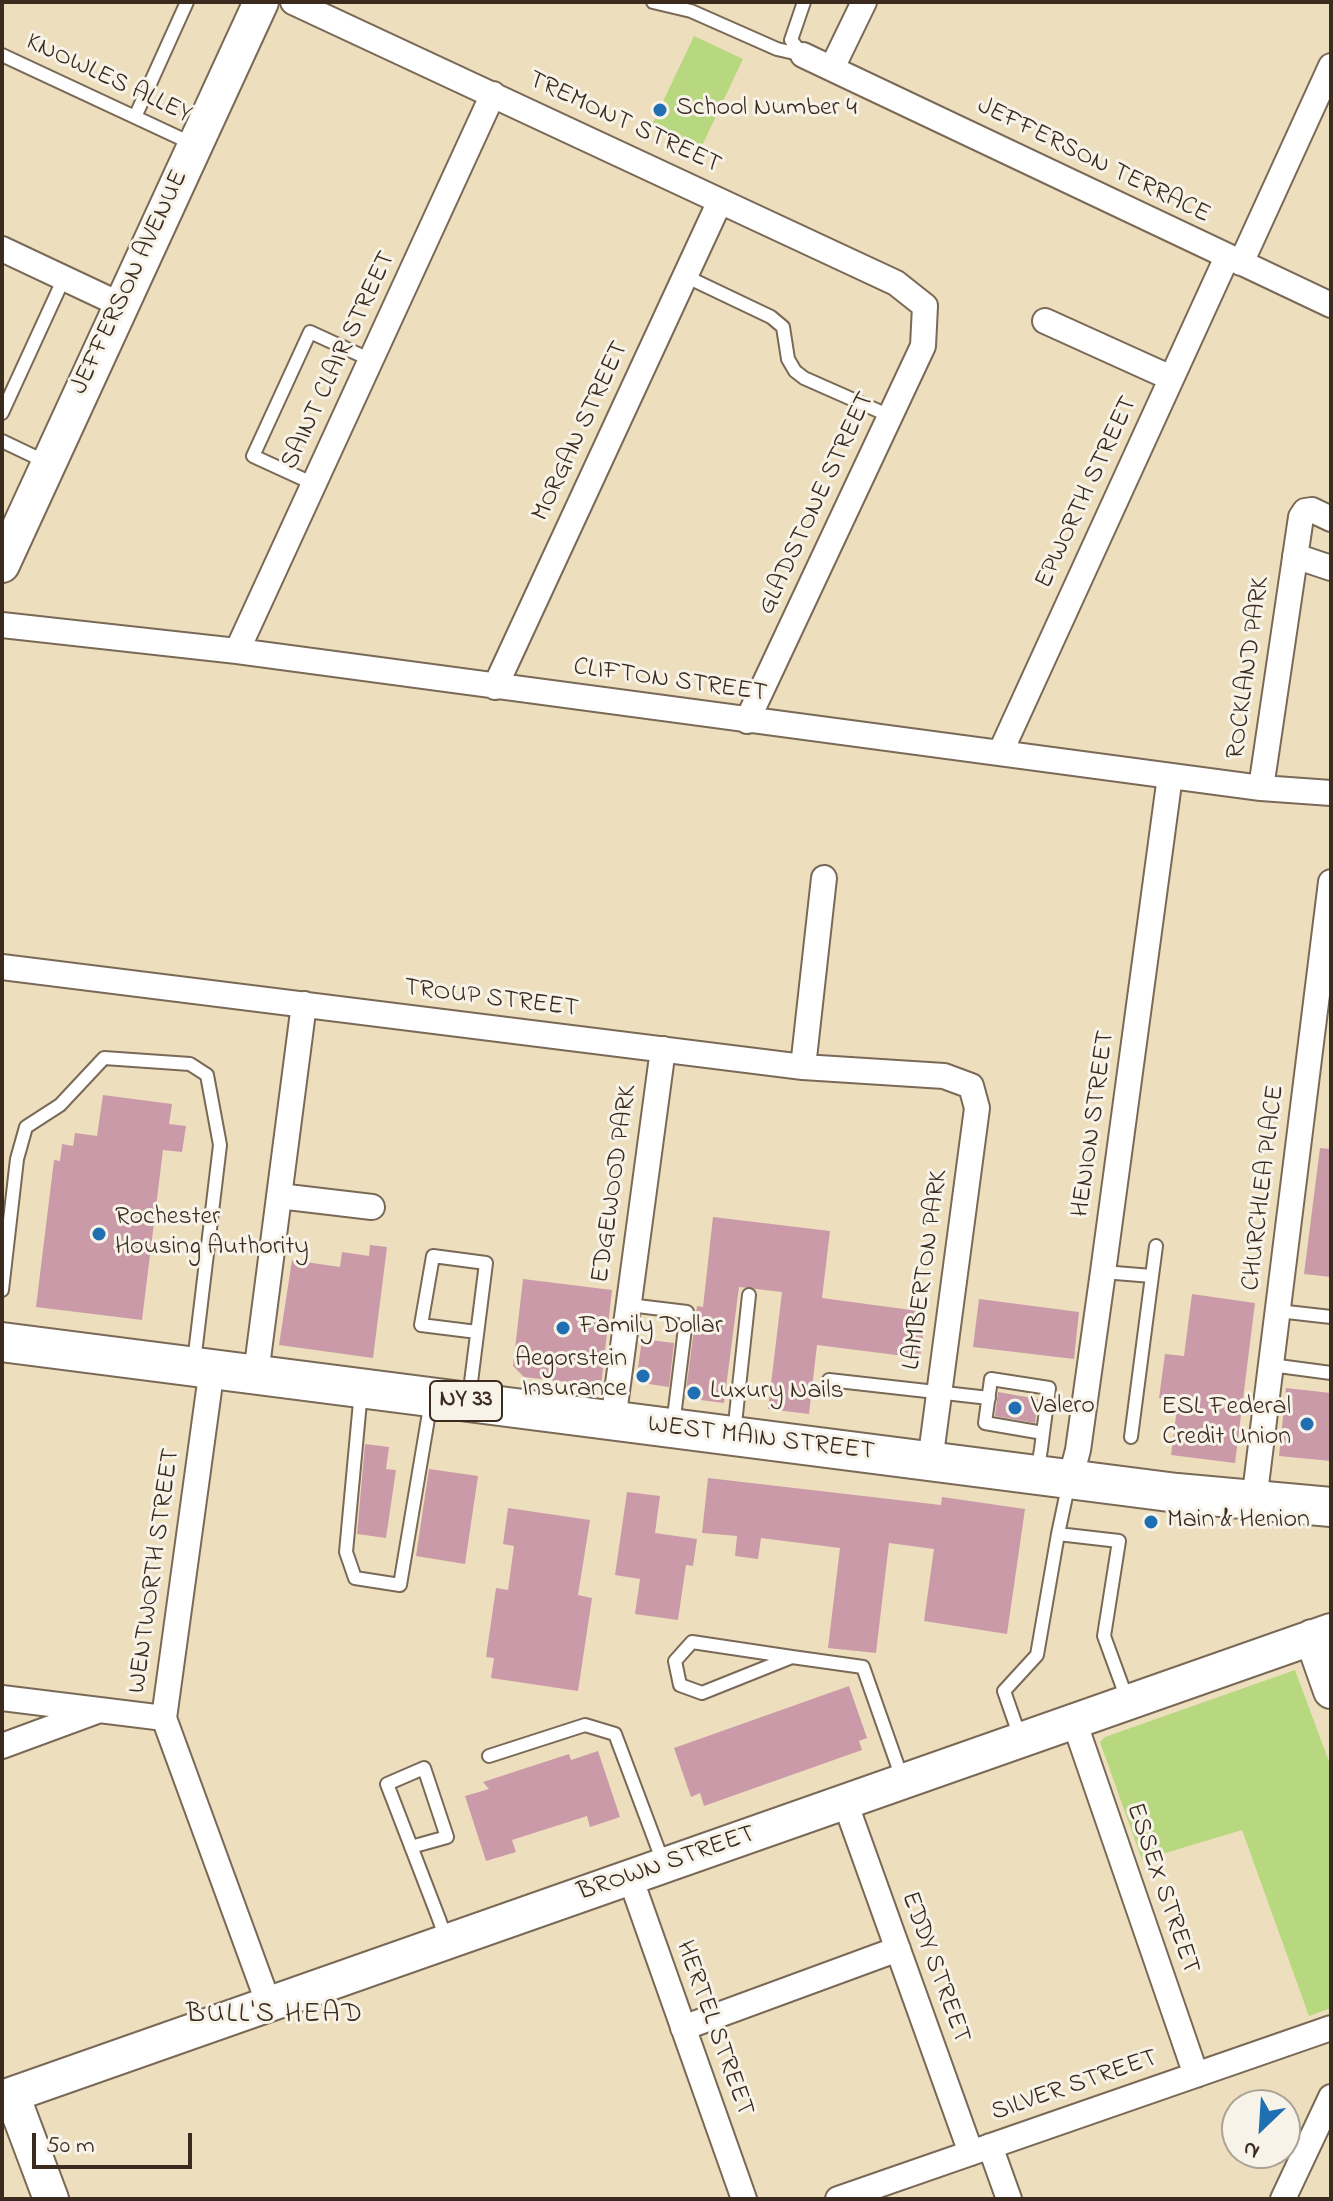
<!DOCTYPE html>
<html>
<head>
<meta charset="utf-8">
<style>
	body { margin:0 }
	#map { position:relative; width:1333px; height:2201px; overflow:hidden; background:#eddfbe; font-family:"Indie Flower",sans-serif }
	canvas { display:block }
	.frame { position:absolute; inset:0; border:4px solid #3b2a1e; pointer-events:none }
	.north { position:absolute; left:1221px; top:2089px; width:80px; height:80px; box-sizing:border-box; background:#f7f3e8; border:2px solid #aca397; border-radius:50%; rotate:205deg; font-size:22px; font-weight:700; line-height:32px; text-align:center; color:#3b2a1e }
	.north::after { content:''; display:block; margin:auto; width:28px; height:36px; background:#1f6fb2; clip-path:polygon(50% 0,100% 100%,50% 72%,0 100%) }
	.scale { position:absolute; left:32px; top:2133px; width:160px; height:36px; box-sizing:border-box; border:4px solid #3b2a1e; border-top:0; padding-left:10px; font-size:24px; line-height:28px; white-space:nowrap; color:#3b2a1e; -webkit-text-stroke:6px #f7f3e8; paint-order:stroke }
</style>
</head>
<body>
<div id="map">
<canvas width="1333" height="2201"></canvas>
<div class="frame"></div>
<div class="north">N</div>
<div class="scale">50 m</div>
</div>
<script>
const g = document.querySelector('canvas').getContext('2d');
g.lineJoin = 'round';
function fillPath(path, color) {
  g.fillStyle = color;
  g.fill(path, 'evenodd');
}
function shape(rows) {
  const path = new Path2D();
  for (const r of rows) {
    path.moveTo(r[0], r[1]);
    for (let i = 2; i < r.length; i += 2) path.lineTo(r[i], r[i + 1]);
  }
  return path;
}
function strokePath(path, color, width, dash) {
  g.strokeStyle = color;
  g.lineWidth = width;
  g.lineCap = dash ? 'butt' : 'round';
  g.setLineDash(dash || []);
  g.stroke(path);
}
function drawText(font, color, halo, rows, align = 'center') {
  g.font = font + ' "Indie Flower",sans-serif';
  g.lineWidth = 6;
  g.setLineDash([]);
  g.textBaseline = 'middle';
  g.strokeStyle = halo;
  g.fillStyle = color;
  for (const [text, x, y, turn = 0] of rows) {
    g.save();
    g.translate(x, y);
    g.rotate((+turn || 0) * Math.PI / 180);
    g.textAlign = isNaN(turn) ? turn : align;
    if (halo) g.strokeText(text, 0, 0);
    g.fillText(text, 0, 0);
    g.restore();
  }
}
const green = shape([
	[694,36,743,59,700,150,651,127],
	[1295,1670,1331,1767,1331,2008,1309,2016,1242,1830,1142,1860,1100,1742,1105,1737]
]);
const building = shape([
	[103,1095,172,1104,169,1124,186,1126,182,1152,163,1150,142,1320,36,1307,54,1160,60,1161,62,1144,73,1146,75,1133,97,1136],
	[1320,1148,1331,1149,1331,1277,1304,1274],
	[713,1217,830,1231,822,1298,926,1312,920,1358,817,1345,809,1414,768,1409,782,1292,739,1287,724,1403,685,1398,697,1306,703,1307],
	[370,1245,387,1247,373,1358,279,1345,292,1260,340,1267,342,1252,369,1256],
	[523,1279,612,1290,601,1386,524,1377,513,1366],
	[1192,1294,1255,1303,1235,1463,1171,1455,1178,1400,1159,1398,1165,1354,1184,1356],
	[979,1299,1079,1312,1074,1359,973,1347],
	[642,1339,674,1343,669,1387,636,1382],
	[1286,1388,1331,1393,1331,1461,1279,1456],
	[998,1392,1038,1399,1035,1423,995,1416],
	[365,1444,389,1447,386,1469,396,1470,386,1538,357,1534],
	[429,1469,478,1476,465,1564,416,1556],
	[708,1478,941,1505,942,1497,1025,1509,1007,1634,924,1621,934,1549,889,1543,876,1653,828,1648,840,1548,761,1538,758,1559,735,1556,737,1536,702,1533],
	[627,1492,660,1496,655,1533,697,1539,693,1566,686,1565,678,1620,635,1614,640,1579,615,1575],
	[508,1508,590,1520,578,1595,592,1598,578,1691,491,1678,494,1658,486,1657,496,1588,508,1590,514,1546,503,1544],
	[849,1686,867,1738,859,1741,862,1750,704,1806,700,1793,691,1797,674,1748],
	[598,1751,620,1817,590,1827,587,1816,512,1840,516,1852,486,1861,465,1796,489,1789,483,1782,569,1754,571,1760]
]);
const lane = shape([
	[653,2,691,11,777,49,803,55],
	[2,55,195,145],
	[803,55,791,40,804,2],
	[135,117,187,2],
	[685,276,771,317,783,327,788,359,795,371,804,378,890,416],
	[2,413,64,278],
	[2,441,46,462],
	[314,484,253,456,310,332,371,360],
	[1103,1272,1152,1276,1131,1437],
	[1152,1276,1156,1246],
	[2,1290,17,1159,26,1127,60,1105,104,1058,190,1064,207,1075,220,1145,194,1362],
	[629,1305,687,1312,673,1425],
	[1278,1311,1331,1317],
	[1271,1365,1331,1373],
	[829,1380,989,1398],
	[361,1391,346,1552,355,1578,400,1585,431,1401],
	[469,1398,486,1263,433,1256,421,1325,477,1332],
	[734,1433,749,1295],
	[1037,1472,1041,1449,1043,1433,1049,1388,991,1379,985,1423,1043,1433],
	[1069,1482,1058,1534,1119,1541,1104,1636,1127,1699],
	[792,1657,702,1693,680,1685,675,1661,692,1642,792,1657,863,1667,902,1778],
	[1020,1737,1004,1691,1037,1655,1058,1534],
	[489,1756,585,1725,615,1734,663,1862],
	[411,1847,447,1837,424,1768,387,1784,439,1919,446,1939]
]);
const street = shape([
	[293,2,896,283,925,306,923,346,747,721],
	[803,55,1331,305],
	[832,68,864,2],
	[2,249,121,305],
	[1241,263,1331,66],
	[1045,321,1171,378],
	[1295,556,1331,568],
	[2,625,237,651,1261,788,1331,793],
	[237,651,493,94],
	[495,687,720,201],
	[1001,751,1227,257],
	[1261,788,1301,517,1305,511,1312,510,1331,519],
	[2,967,803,1067,944,1076,971,1086,977,1108,930,1462],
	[803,1067,824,878],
	[279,1196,372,1207],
	[212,1368,164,1718,269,2005],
	[256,1374,304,1004],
	[613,1421,663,1049],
	[1070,1480,1078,1450,1103,1272,1170,776],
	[1254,1501,1331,882],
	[2,1698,164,1718],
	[1074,1721,1196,2075],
	[2,1746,97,1711],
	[845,1802,971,2153],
	[630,1877,744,2199],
	[683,2028,898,1949],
	[990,2146,1009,2199],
	[838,2199,1331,2028],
	[1283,2199,1331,2097]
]);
const secondary = shape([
	[2,565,261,2],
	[1312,1637,1331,1691],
	[12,2095,51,2199],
	[2,2098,1331,1631]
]);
const primary = shape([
	[2,1342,1177,1493,1331,1507]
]);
const markers = [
	[660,110,8,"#1f6fb2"],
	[99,1234,8,"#1f6fb2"],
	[563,1328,8,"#1f6fb2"],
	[643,1376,8,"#1f6fb2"],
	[694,1393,8,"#1f6fb2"],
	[1015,1408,8,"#1f6fb2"],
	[1307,1424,8,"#1f6fb2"],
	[1151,1522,8,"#1f6fb2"]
];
const shields = [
	[466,1401,72]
];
const shieldNames = [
	["NY 33",466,1401]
];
const streetNames = [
	["KNOWLES ALLEY",108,80,25],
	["TREMONT STREET",624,124,25],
	["JEFFERSON TERRACE",1093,162,26],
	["JEFFERSON AVENUE",131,283,-65],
	["SAINT CLAIR STREET",340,361,-65],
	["MORGAN STREET",582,432,-65],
	["EPWORTH STREET",1088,493,-65],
	["GLADSTONE STREET",818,504,-65],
	["ROCKLAND PARK",1250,668,-82],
	["CLIFTON STREET",670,682,8],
	["TROUP STREET",491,1000,7],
	["HENION STREET",1095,1124,-82],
	["EDGEWOOD PARK",616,1184,-82],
	["CHURCHLEA PLACE",1265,1188,-83],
	["LAMBERTON PARK",927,1270,-82],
	["WEST MAIN STREET",761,1440,7],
	["WENTWORTH STREET",156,1571,-82],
	["BROWN STREET",667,1865,-19],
	["ESSEX STREET",1161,1889,71],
	["EDDY STREET",934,1968,70],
	["HERTEL STREET",713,2029,70],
	["SILVER STREET",1075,2087,-19]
];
const poiNames = [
	["School Number 4",676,110],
	["Rochester",115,1219],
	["Housing Authority",115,1249],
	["Family Dollar",579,1328],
	["Aegorstein",627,1361,"right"],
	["Insurance",627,1391,"right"],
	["Luxury Nails",710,1393],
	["Valero",1031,1408],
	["ESL Federal",1291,1409,"right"],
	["Credit Union",1291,1439,"right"],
	["Main & Henion",1167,1522]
];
const neighbourhoodNames = [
	["BULL'S HEAD",275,2016]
];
fillPath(green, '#b7d87f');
fillPath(building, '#cb9aa8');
strokePath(lane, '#796956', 16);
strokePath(street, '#796956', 28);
strokePath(secondary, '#796956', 38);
strokePath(primary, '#796956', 42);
strokePath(lane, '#fff', 12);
strokePath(street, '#fff', 24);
strokePath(secondary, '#fff', 34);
strokePath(primary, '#fff', 38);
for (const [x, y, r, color] of markers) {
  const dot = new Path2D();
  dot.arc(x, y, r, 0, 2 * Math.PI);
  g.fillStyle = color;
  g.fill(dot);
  strokePath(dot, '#f7f3e8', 3);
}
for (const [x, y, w] of shields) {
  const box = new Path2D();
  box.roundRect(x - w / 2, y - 20, w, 40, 6);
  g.fillStyle = '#f7f3e8';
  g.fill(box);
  strokePath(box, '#3b2a1e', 2);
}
drawText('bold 24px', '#3b2a1e', null, shieldNames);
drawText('26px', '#3b2a1e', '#f7f3e8', streetNames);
drawText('26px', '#3b2a1e', '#f7f3e8', poiNames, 'left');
g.letterSpacing = '2px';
drawText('28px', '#3b2a1e', '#f7f3e8', neighbourhoodNames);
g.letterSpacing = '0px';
</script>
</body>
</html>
